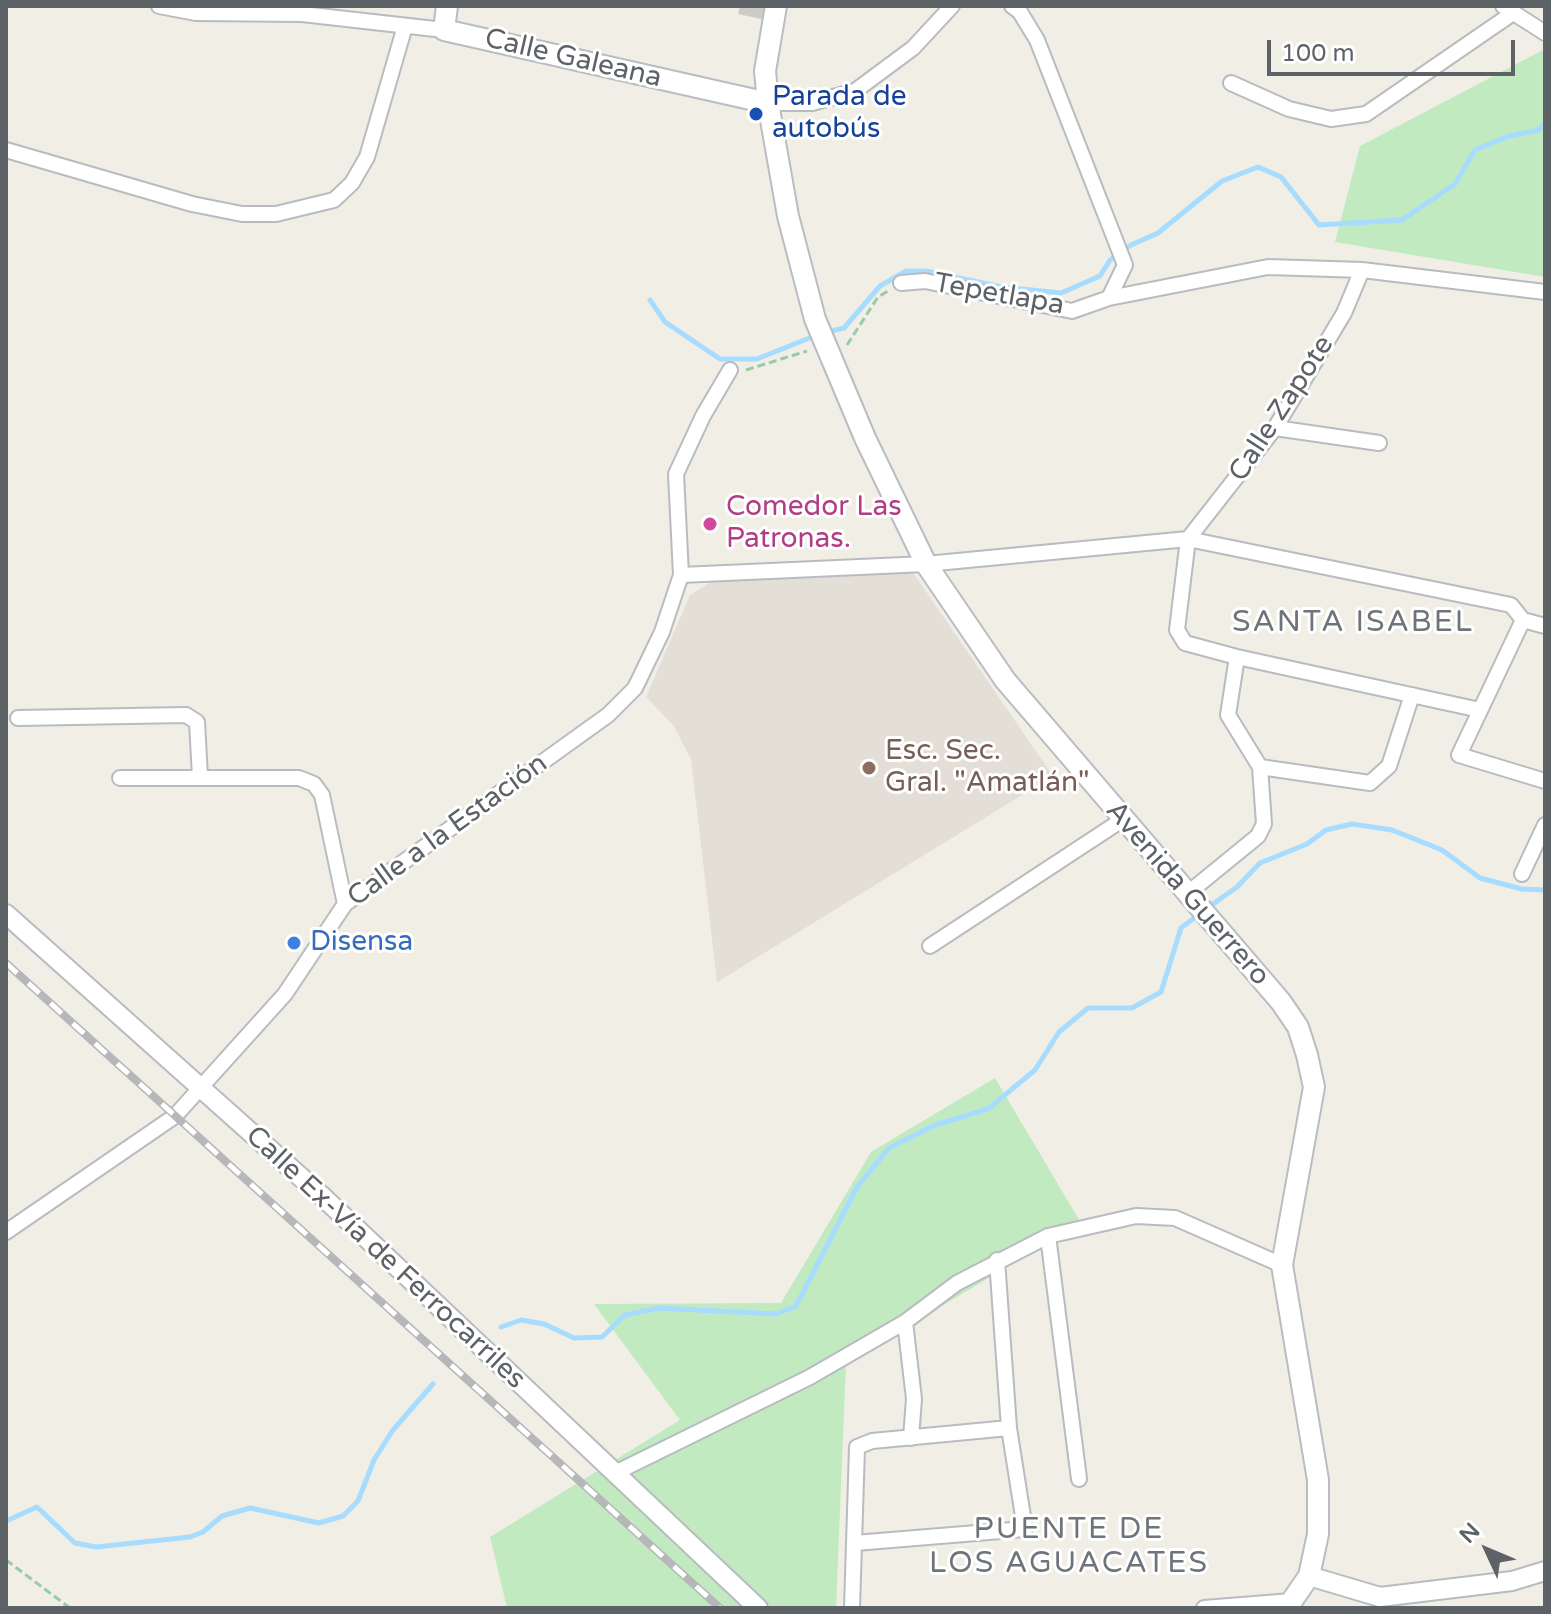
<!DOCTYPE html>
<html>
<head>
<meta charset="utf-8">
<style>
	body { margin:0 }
	#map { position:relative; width:1551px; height:1614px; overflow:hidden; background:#f0eee5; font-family:"Varela Round",sans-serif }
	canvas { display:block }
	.frame { position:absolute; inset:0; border:8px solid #5d6267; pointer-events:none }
	.north { position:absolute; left:1447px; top:1510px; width:80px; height:80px; -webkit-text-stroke:6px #fff; paint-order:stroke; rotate:314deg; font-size:22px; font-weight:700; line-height:32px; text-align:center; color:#5d6267 }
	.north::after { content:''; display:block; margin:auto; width:28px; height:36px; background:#5d6267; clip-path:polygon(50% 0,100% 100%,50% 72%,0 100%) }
	.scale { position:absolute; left:1267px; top:40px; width:248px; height:36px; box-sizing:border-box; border:4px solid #5d6267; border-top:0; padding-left:10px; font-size:24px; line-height:28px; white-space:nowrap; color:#5d6267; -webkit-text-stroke:6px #fff; paint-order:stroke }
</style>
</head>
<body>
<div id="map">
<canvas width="1551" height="1614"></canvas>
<div class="frame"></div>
<div class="north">N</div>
<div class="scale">100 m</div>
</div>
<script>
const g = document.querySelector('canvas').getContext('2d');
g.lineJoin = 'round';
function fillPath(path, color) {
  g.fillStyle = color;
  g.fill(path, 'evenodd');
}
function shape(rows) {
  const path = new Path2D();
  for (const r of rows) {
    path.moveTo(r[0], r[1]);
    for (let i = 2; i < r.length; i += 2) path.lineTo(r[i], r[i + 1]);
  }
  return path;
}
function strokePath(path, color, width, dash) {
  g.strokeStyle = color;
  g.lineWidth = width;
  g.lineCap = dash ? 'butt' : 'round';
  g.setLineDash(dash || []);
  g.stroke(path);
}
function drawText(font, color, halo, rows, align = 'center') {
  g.font = font + ' "Varela Round",sans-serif';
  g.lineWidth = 6;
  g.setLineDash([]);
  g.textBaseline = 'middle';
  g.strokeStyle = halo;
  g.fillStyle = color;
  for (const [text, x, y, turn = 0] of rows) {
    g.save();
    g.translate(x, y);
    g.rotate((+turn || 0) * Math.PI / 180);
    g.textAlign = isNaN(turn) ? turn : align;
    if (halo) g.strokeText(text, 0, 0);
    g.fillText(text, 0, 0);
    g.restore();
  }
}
const education = shape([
	[902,570,914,574,1053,776,717,982,691,759,673,725,646,697,690,595,714,580]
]);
const green = shape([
	[1545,49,1545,277,1335,242,1360,146],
	[995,1078,1081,1223,846,1363,836,1608,507,1608,490,1537,680,1420,594,1304,781,1303,871,1152]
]);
const stream = shape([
	[650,300,665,322,720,359,757,359,817,335],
	[827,332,844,328,880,286,906,271,926,271,1002,287,1061,293,1100,276,1110,260,1131,245,1158,233,1222,181,1258,167,1281,177,1319,225,1402,220,1455,184,1475,150,1506,137,1538,130,1545,124],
	[1206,909,1237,887,1260,863,1307,844,1326,830,1352,824,1392,830,1442,850,1480,878,1522,889,1545,890],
	[501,1327,521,1320,544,1324,574,1338,602,1337,625,1315,659,1308,776,1314,796,1306,857,1187,889,1148,935,1125,988,1109,1035,1070,1059,1032,1088,1008,1132,1008,1161,992,1181,928,1198,915],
	[6,1521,37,1507,75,1543,96,1547,190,1537,203,1532,222,1516,250,1508,319,1523,343,1516,358,1501,374,1460,393,1430,433,1384]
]);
const building = shape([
	[740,6,769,6,766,20,738,14]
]);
const path = shape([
	[847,345,878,297,888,291],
	[746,370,807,351],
	[6,1560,70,1608]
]);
const minor = shape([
	[159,6,196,13,302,14,444,30],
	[1012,6,1020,12,1037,40,1125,265,1109,298],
	[1503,6,1545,33],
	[1231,83,1289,109,1331,119,1366,114,1513,13],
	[768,103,812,103,855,91,913,48,952,6],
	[6,150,192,204,242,214,276,214,334,200,352,183,367,157,405,26],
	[1362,270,1344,313,1275,428,1188,539,1177,630,1185,643,1237,657,1480,710],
	[901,283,925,281,1072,311,1109,298,1268,267,1362,270,1545,292],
	[1275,428,1379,443],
	[681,575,926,564,1188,539,1511,605,1523,620,1545,626],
	[1523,620,1459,755,1545,781],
	[18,718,186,715,197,722,200,777],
	[1260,767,1370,783,1389,766,1412,695],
	[120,778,299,778,314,784,322,795,345,904],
	[1522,874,1545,825],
	[1187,894,1258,836,1264,824,1260,767,1228,715,1237,657],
	[930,946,1122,820],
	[6,1232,175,1116,285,994,345,904,608,715,635,688,662,632,681,575,676,474,703,416,730,370],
	[1048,1236,1079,1479],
	[905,1322,914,1399,911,1438],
	[617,1472,810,1377,905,1322,957,1283,1048,1236,1136,1216,1175,1218,1282,1265],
	[855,1543,1025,1529,1009,1428,997,1260],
	[852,1608,857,1447,872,1441,1009,1428],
	[1204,1608,1292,1601]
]);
const tertiary = shape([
	[6,914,323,1197,758,1608],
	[1309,1576,1380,1597,1512,1581,1545,1571]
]);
const secondary = shape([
	[447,6,444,30,768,103],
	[776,6,765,71,768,103,788,216,815,319,865,438,926,564,1005,680,1281,1002,1298,1027,1307,1055,1314,1087,1282,1265,1318,1480,1318,1534,1309,1576,1287,1608]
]);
const rail = shape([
	[6,963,720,1608]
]);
const markers = [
	[756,114,8,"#1a4fb4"],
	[710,524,8,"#d1479c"],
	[869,768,8,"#8d6e63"],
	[294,943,8,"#3f7fe0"]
];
const streetNames = [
	["Calle Galeana",573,59,13],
	["Tepetlapa",999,295,10],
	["Calle Zapote",1282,409,-57],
	["Calle a la Estación",448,831,-36],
	["Avenida Guerrero",1187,894,49],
	["Calle Ex-Vía de Ferrocarriles",385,1258,43]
];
const transitNames = [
	["Parada de",772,98],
	["autobús",772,130]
];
const hotelNames = [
	["Comedor Las",726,508],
	["Patronas.",726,540]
];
const educationNames = [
	["Esc. Sec.",885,752],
	["Gral. \"Amatlán\"",885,784]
];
const shopNames = [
	["Disensa",310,943]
];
const neighbourhoodNames = [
	["SANTA ISABEL",1353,623],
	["PUENTE DE",1069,1530],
	["LOS AGUACATES",1069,1564]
];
fillPath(education, '#e3dfd6');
fillPath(green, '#c2eac0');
strokePath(stream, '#a7dcff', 5);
fillPath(building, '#cecac4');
strokePath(minor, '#b8bcc0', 18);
strokePath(tertiary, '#b8bcc0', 22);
strokePath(secondary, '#b9bdc2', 24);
strokePath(path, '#98cca5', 3, [8, 4]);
strokePath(minor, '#fff', 14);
strokePath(tertiary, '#fff', 18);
strokePath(secondary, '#fff', 20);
strokePath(rail, '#b6b7b8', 8);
strokePath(rail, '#fff', 5, [15]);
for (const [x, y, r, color] of markers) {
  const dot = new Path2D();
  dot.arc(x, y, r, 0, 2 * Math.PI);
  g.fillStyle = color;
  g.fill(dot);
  strokePath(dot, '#fff', 3);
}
drawText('28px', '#5d6267', '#fff', streetNames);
drawText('28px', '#164399', '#fff', transitNames, 'left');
drawText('28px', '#b23c85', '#fff', hotelNames, 'left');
drawText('28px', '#785e54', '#fff', educationNames, 'left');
drawText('28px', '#366cbe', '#fff', shopNames, 'left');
g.letterSpacing = '2px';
drawText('30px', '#6e7479', '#fff', neighbourhoodNames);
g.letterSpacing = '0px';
</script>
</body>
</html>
